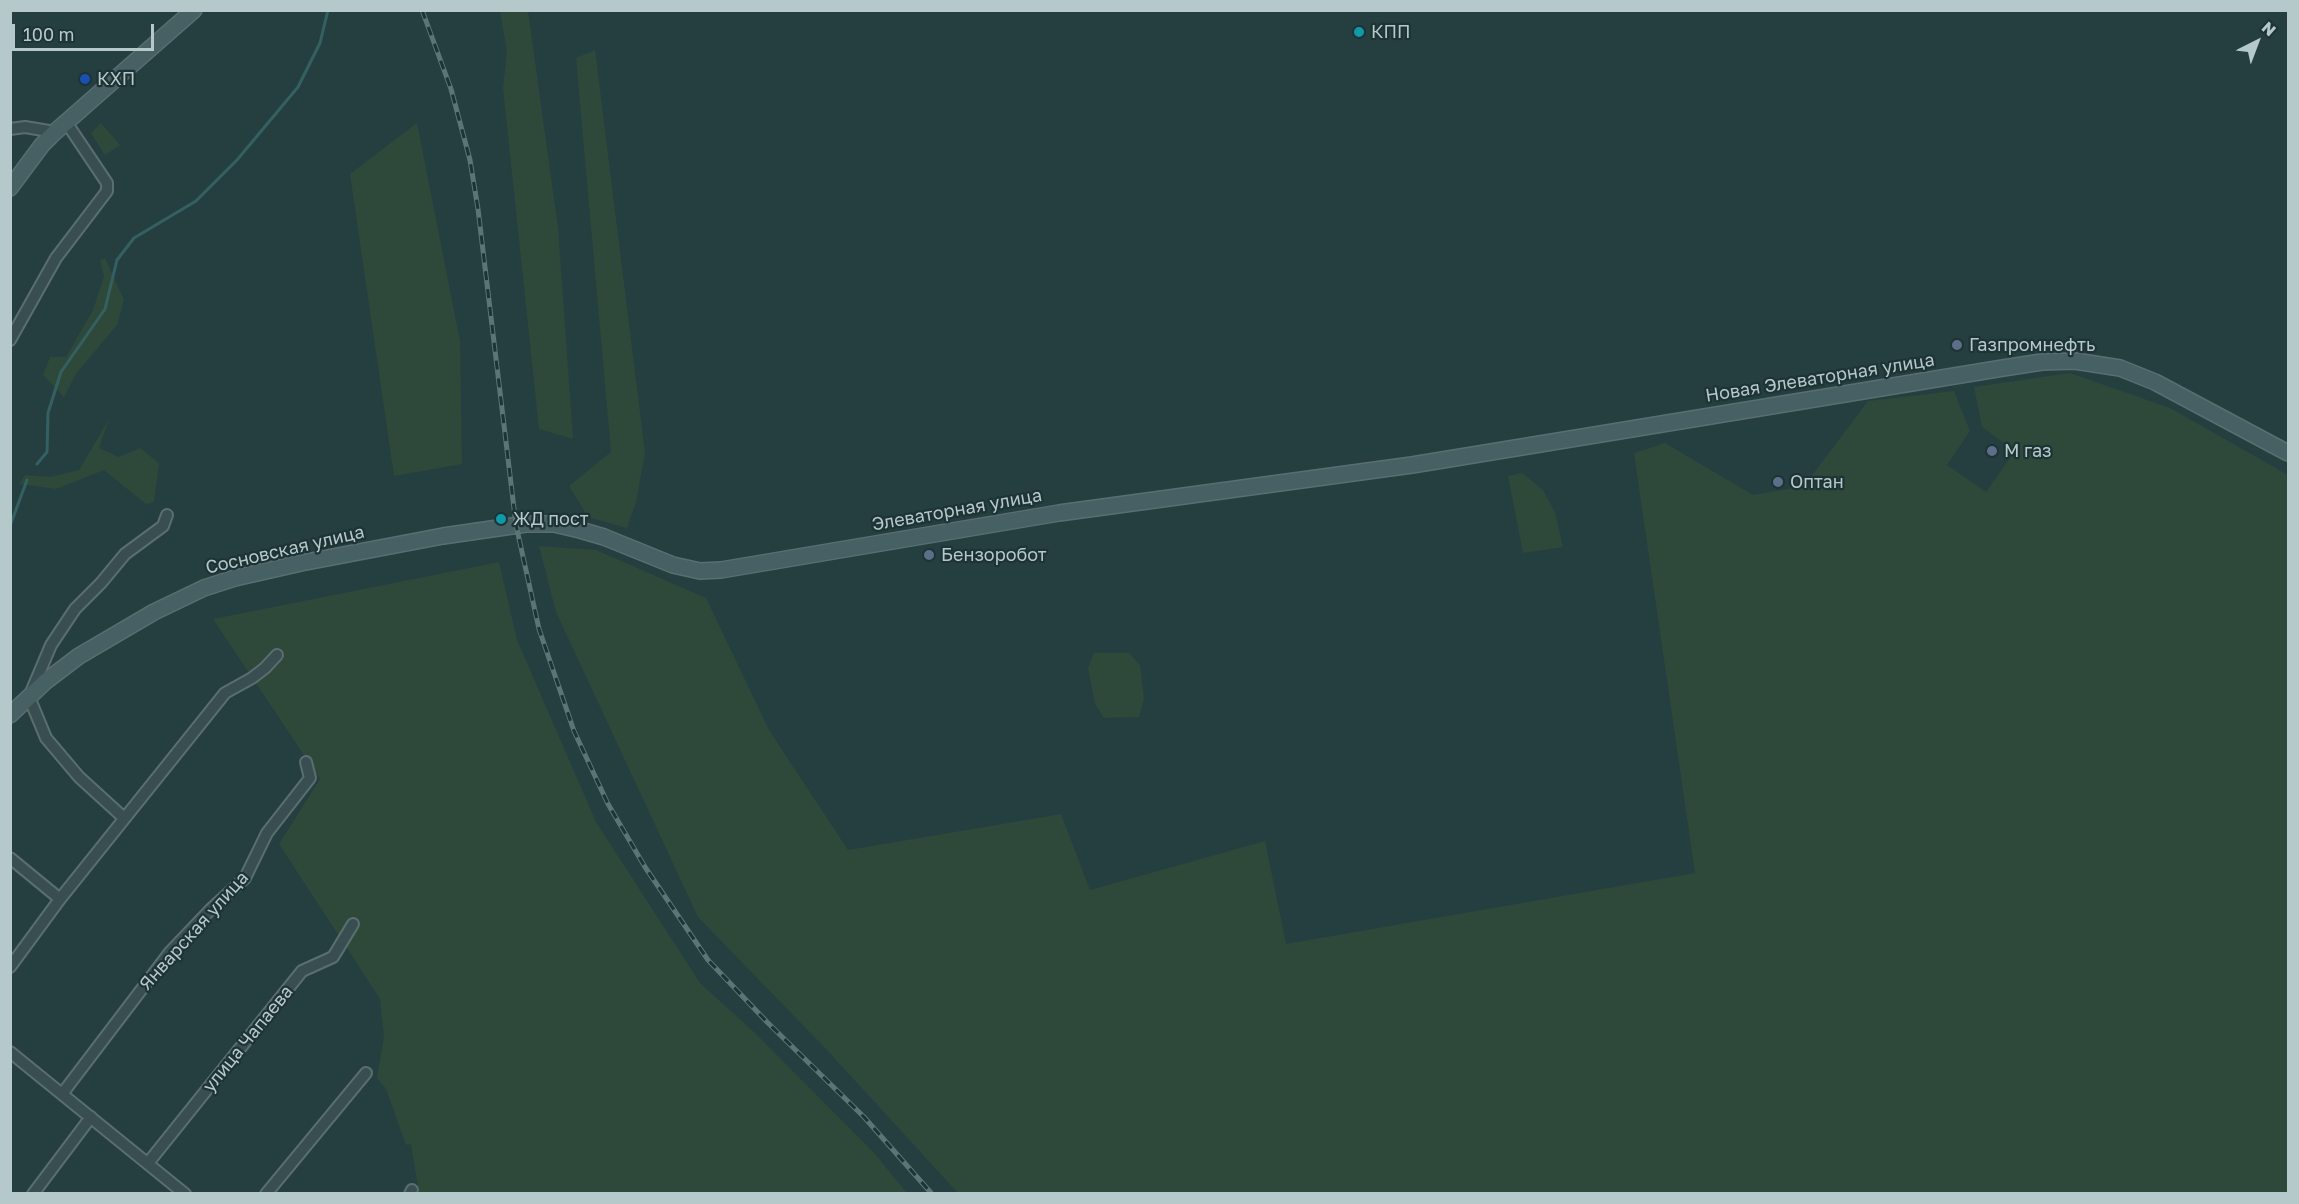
<!DOCTYPE html>
<html>
<head>
<meta charset="utf-8">
<style>
	body { margin:0 }
	#map { position:relative; width:2299px; height:1204px; overflow:hidden; background:#253f40; font-family:"Golos Text",sans-serif }
	canvas { display:block }
	.frame { position:absolute; inset:0; border:12px solid #b5c8ca; pointer-events:none }
	.north { position:absolute; left:2227px; top:12px; width:60px; height:60px; -webkit-text-stroke:4px #1e3335; paint-order:stroke; rotate:42deg; font-size:16px; font-weight:700; line-height:24px; text-align:center; color:#b5c8ca }
	.north::after { content:''; display:block; margin:auto; width:21px; height:27px; background:#b5c8ca; clip-path:polygon(50% 0,100% 100%,50% 72%,0 100%) }
	.scale { position:absolute; left:12px; top:24px; width:142px; height:27px; box-sizing:border-box; border:3px solid #b5c8ca; border-top:0; padding-left:8px; font-size:18px; line-height:21px; white-space:nowrap; color:#b5c8ca; -webkit-text-stroke:4px #1e3335; paint-order:stroke }
</style>
</head>
<body>
<div id="map">
<canvas width="2299" height="1204"></canvas>
<div class="frame"></div>
<div class="north">N</div>
<div class="scale">100 m</div>
</div>
<script>
const g = document.querySelector('canvas').getContext('2d');
g.lineJoin = 'round';
function fillPath(path, color) {
  g.fillStyle = color;
  g.fill(path, 'evenodd');
}
function shape(rows) {
  const path = new Path2D();
  for (const r of rows) {
    path.moveTo(r[0], r[1]);
    for (let i = 2; i < r.length; i += 2) path.lineTo(r[i], r[i + 1]);
  }
  return path;
}
function strokePath(path, color, width, dash) {
  g.strokeStyle = color;
  g.lineWidth = width;
  g.lineCap = dash ? 'butt' : 'round';
  g.setLineDash(dash || []);
  g.stroke(path);
}
function drawText(font, color, halo, rows, align = 'center') {
  g.font = font + ' "Golos Text",sans-serif';
  g.lineWidth = 4.5;
  g.setLineDash([]);
  g.textBaseline = 'middle';
  g.strokeStyle = halo;
  g.fillStyle = color;
  for (const [text, x, y, turn = 0] of rows) {
    g.save();
    g.translate(x, y);
    g.rotate((+turn || 0) * Math.PI / 180);
    g.textAlign = isNaN(turn) ? turn : align;
    if (halo) g.strokeText(text, 0, 0);
    g.fillText(text, 0, 0);
    g.restore();
  }
}
const green = shape([
	[500,11,528,11,558,228,573,439,539,429,503,88,507,52],
	[595,50,645,453,636,502,627,528,588,517,569,486,611,452,576,58],
	[101,123,120,145,105,155,91,133],
	[417,123,460,341,462,464,394,476,350,174],
	[105,258,124,300,117,325,76,374,64,397,43,375,50,357,66,357,93,310,104,277,100,260],
	[2070,373,2170,408,2288,475,2288,1193,958,1193,826,1049,698,917,556,612,539,546,596,550,706,598,769,730,848,850,1061,814,1090,890,1265,841,1286,944,1695,873,1634,453,1665,443,1753,495,1804,486,1868,401,1954,391,1970,431,1947,465,1986,492,2015,451,1982,427,1974,387],
	[109,419,99,448,119,457,140,448,159,463,154,502,146,504,104,470,56,489,19,484,25,475,51,477,79,470],
	[1522,473,1543,490,1555,512,1563,547,1523,553,1508,476],
	[499,562,517,640,596,822,700,983,755,1033,875,1154,907,1193,419,1193,411,1144,406,1145,386,1089,377,1078,384,1037,380,999,279,844,320,779,213,619],
	[1094,653,1129,653,1140,665,1144,699,1139,717,1104,718,1095,704,1088,668]
]);
const stream = shape([
	[37,464,47,452,48,413,61,372,105,309,117,260,134,238,196,201,237,160,298,87,320,43,328,10],
	[10,526,27,480]
]);
const street = shape([
	[10,129,25,127,55,132],
	[10,340,56,258,107,191,107,183,66,122],
	[124,818,79,777,46,738,29,697,51,645,75,609,101,583,125,554,163,526,167,515],
	[10,858,60,899],
	[10,967,60,899,225,693,252,678,265,668,277,655],
	[10,1052,185,1194],
	[62,1094,170,952,210,910,245,878,267,833,310,778,306,762],
	[148,1163,302,971,333,957,353,924],
	[33,1194,91,1117],
	[266,1194,366,1073],
	[410,1194,412,1190]
]);
const secondary = shape([
	[10,188,42,145,55,132,194,10],
	[10,715,46,681,79,656,154,612,204,588,235,578,301,563,443,536,526,524,554,524,580,530,604,537,673,565,700,571,721,570,1059,513,1412,465,2003,368,2042,362,2075,361,2120,368,2155,382,2288,453]
]);
const rail = shape([
	[422,10,451,89,470,160,478,209,516,525,539,629,574,731,608,804,645,867,708,960,767,1022,864,1117,932,1194]
]);
const markers = [
	[1359,32,6,"#0f9aa8"],
	[85,79,6,"#1a4fb4"],
	[1957,345,6,"#5c6f8a"],
	[1992,451,6,"#5c6f8a"],
	[1778,482,6,"#5c6f8a"],
	[501,519,6,"#0f9aa8"],
	[929,555,6,"#5c6f8a"]
];
const poiNames = [
	["КПП",1371,32],
	["КХП",97,79],
	["Газпромнефть",1969,345],
	["М газ",2004,451],
	["Оптан",1790,482],
	["ЖД пост",513,519],
	["Бензоробот",941,555]
];
const streetNames = [
	["Новая Элеваторная улица",1820,378,-9],
	["Элеваторная улица",957,510,-10],
	["Сосновская улица",285,550,-13],
	["Январская улица",194,931,-48],
	["улица Чапаева",248,1039,-51]
];
fillPath(green, '#2e483a');
strokePath(stream, '#356062', 3);
strokePath(street, '#5a6e70', 14);
strokePath(secondary, '#5a6e70', 18);
strokePath(street, '#394e50', 10);
strokePath(secondary, '#476063', 15);
strokePath(rail, '#5b7577', 5);
strokePath(rail, '#1e3335', 3, [9]);
for (const [x, y, r, color] of markers) {
  const dot = new Path2D();
  dot.arc(x, y, r, 0, 2 * Math.PI);
  g.fillStyle = color;
  g.fill(dot);
  strokePath(dot, '#1e3335', 2);
}
drawText('18px', '#b5c8ca', '#1e3335', poiNames, 'left');
drawText('18px', '#b5c8ca', '#1e3335', streetNames);
</script>
</body>
</html>
